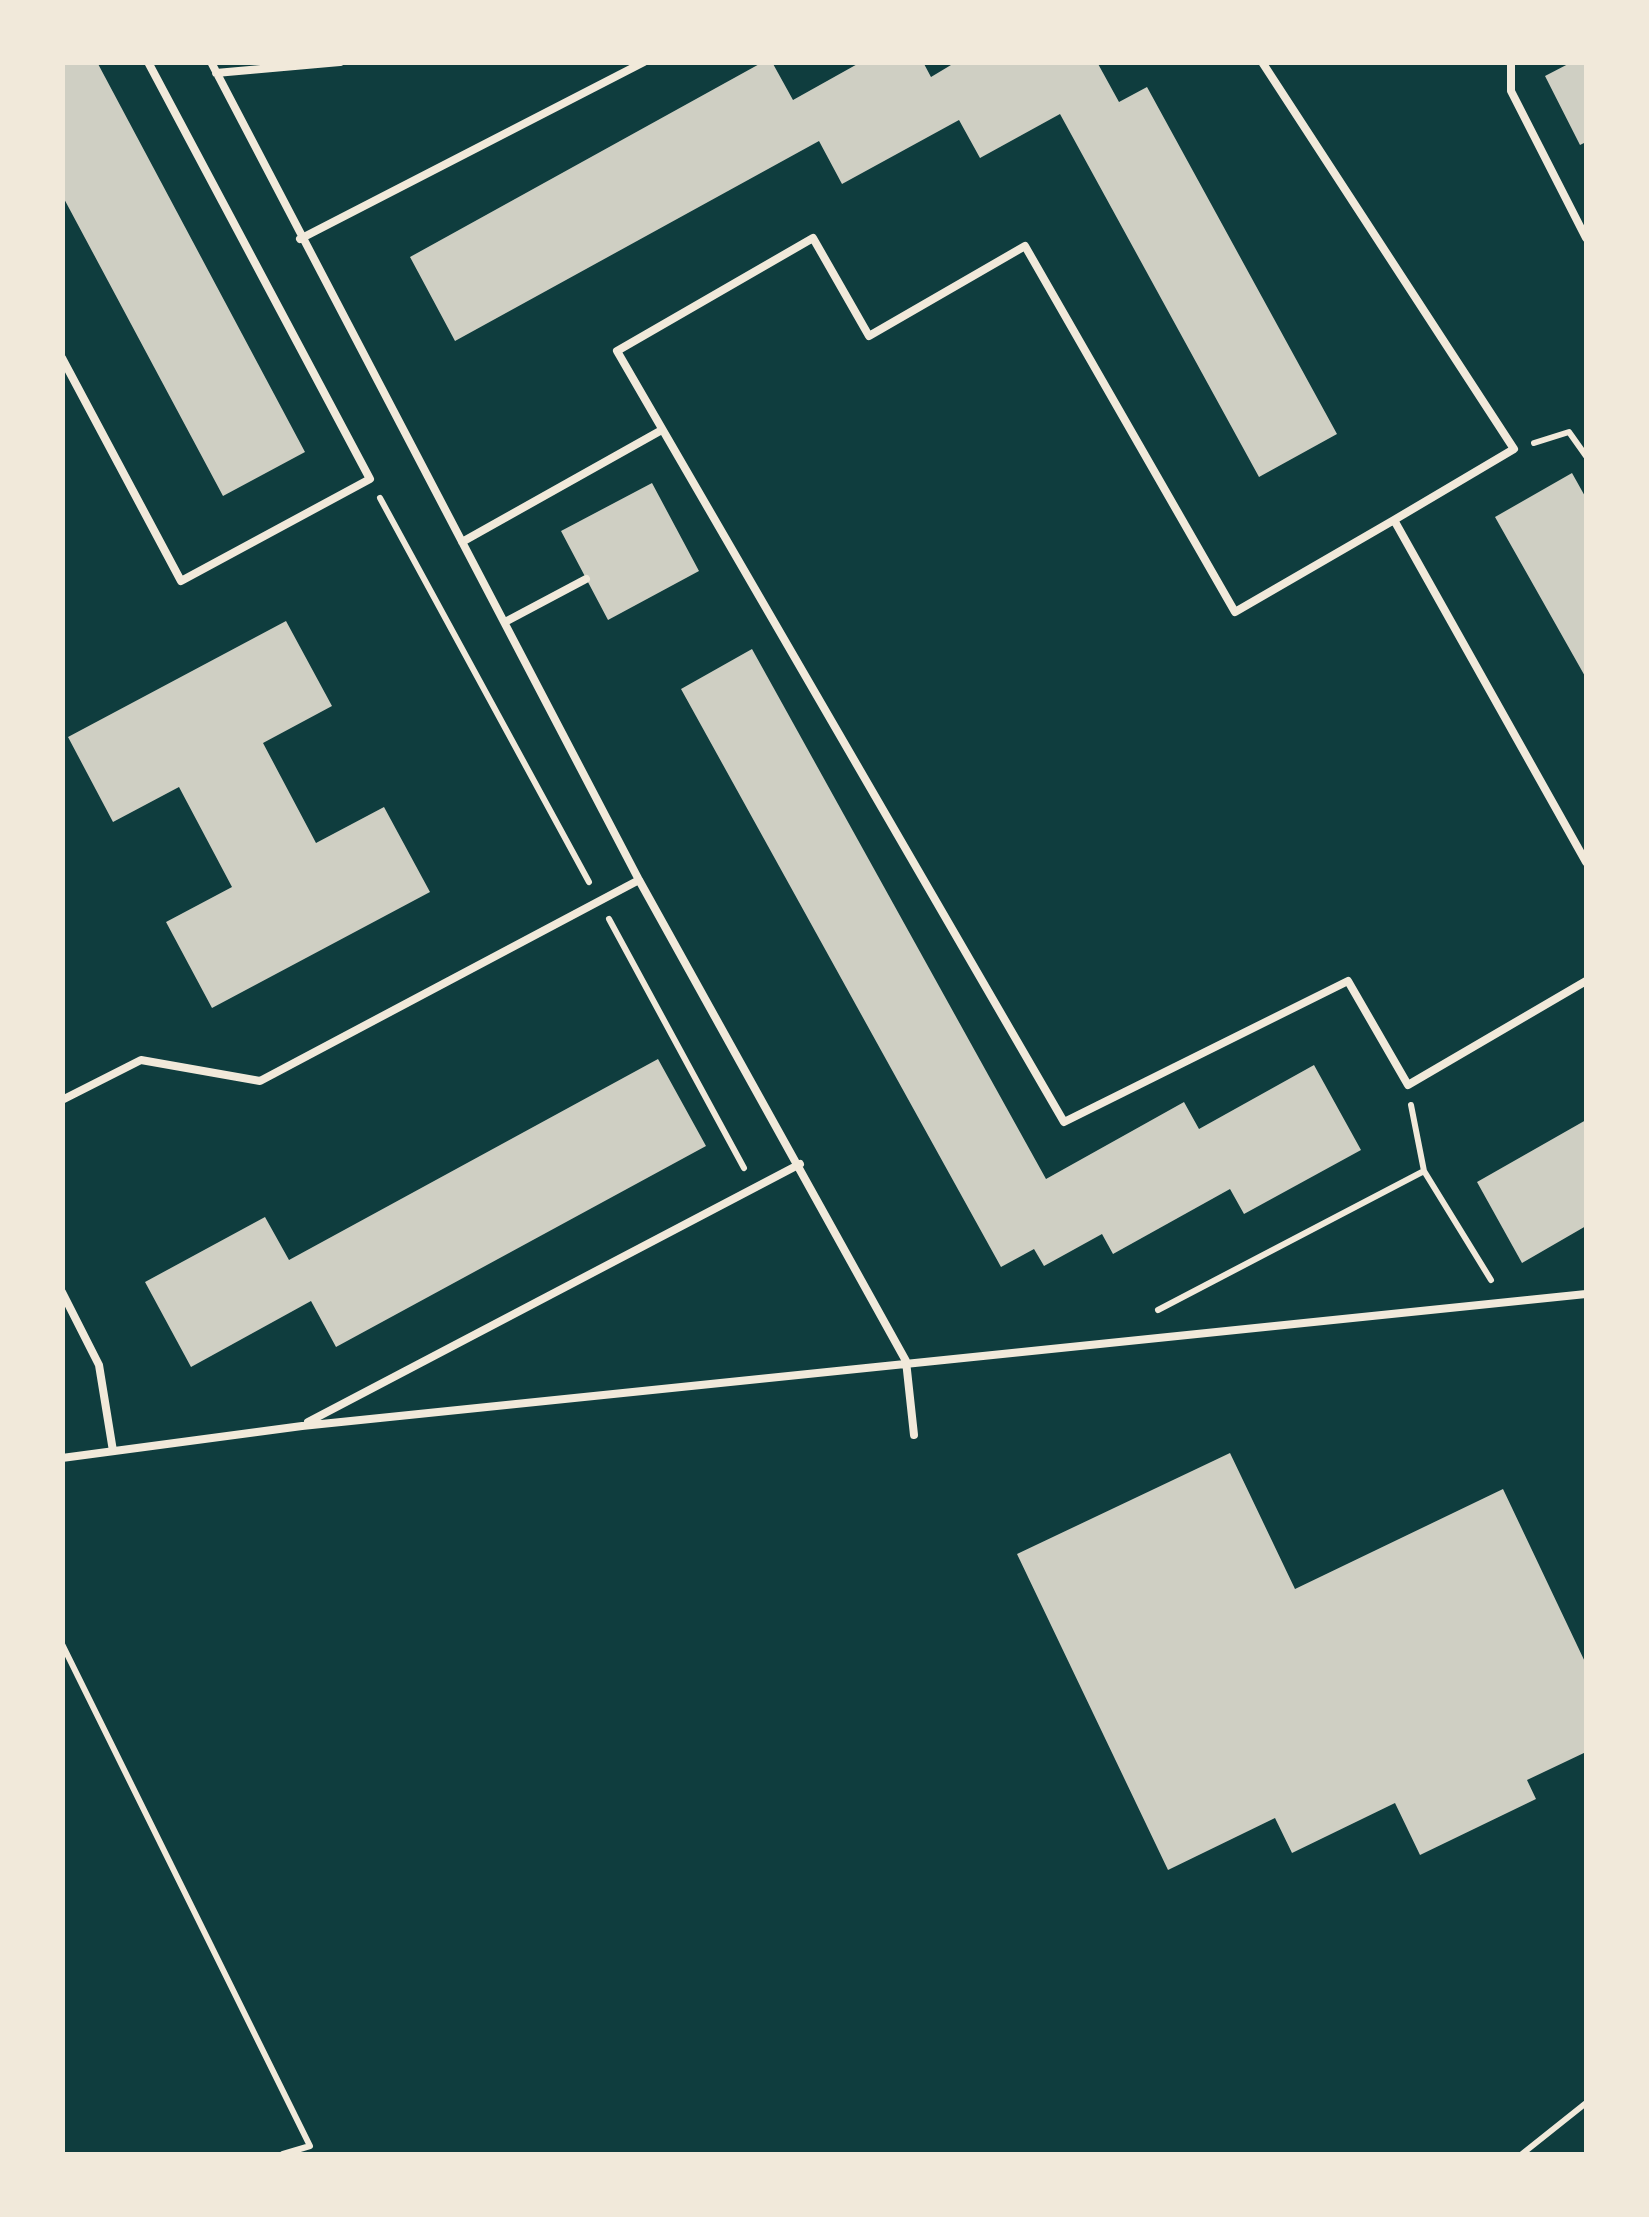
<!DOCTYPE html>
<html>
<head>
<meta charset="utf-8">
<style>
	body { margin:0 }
	#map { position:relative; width:1649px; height:2217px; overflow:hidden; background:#0f3d3e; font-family:"Exo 2",sans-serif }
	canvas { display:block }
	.frame { position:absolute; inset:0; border:65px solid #f1e9da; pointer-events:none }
</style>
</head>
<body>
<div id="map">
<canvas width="1649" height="2217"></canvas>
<div class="frame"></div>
</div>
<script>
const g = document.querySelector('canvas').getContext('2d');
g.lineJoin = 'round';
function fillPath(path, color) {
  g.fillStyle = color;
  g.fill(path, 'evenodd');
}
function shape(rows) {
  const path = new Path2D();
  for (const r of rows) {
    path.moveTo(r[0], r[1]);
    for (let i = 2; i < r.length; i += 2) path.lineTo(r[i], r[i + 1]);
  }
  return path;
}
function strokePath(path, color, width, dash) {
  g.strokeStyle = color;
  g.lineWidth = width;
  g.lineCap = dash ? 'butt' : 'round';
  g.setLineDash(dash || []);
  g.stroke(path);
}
const building = shape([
	[62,62,97,62,305,452,223,496,62,195],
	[763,62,772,62,793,100,861,62,923,62,931,77,956,62,1097,62,1119,102,1147,87,1337,434,1259,477,1060,114,980,158,959,120,842,184,819,141,455,341,410,257],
	[1572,62,1586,62,1586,142,1580,145,1545,76],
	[1572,473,1586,498,1586,678,1495,517],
	[652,483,699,571,608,620,561,531],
	[286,621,332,706,263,743,316,843,384,807,430,892,212,1008,166,922,232,887,179,787,113,822,68,737],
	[752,649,1046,1179,1184,1102,1199,1129,1314,1065,1361,1150,1244,1214,1230,1189,1113,1254,1102,1234,1044,1266,1034,1249,1001,1267,681,689],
	[658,1059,706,1146,336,1347,311,1301,191,1367,145,1282,265,1217,289,1260],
	[1586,1120,1586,1226,1522,1263,1477,1182],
	[1230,1453,1295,1589,1503,1489,1586,1664,1586,1752,1527,1780,1536,1799,1420,1855,1395,1803,1292,1853,1275,1818,1168,1870,1017,1554]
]);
const path = shape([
	[1534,443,1569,432,1586,456],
	[380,498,589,882],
	[609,919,744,1168],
	[1411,1105,1424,1171],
	[1158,1310,1424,1171,1491,1280],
	[62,1644,310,2146,283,2154],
	[1522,2154,1586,2103]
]);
const service = shape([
	[211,62,639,880,906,1361,914,1435],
	[1262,62,1514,449,1394,520],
	[1511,62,1511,91,1586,238],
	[216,73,340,62],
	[300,239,644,62],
	[62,358,181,581,370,479,148,62],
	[462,542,660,431],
	[505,622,586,579],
	[1586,862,1394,520,1235,612,1025,246,869,336,813,238,617,351,1064,1122,1348,981,1408,1085,1586,981],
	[62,1100,141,1060,260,1081,639,880],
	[62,1292,99,1365,113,1451],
	[308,1422,800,1164],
	[62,1458,302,1426,1586,1294]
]);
fillPath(building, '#cfcfc3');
strokePath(path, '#f1e9da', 6);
strokePath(service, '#f1e9da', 8);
</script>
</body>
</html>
